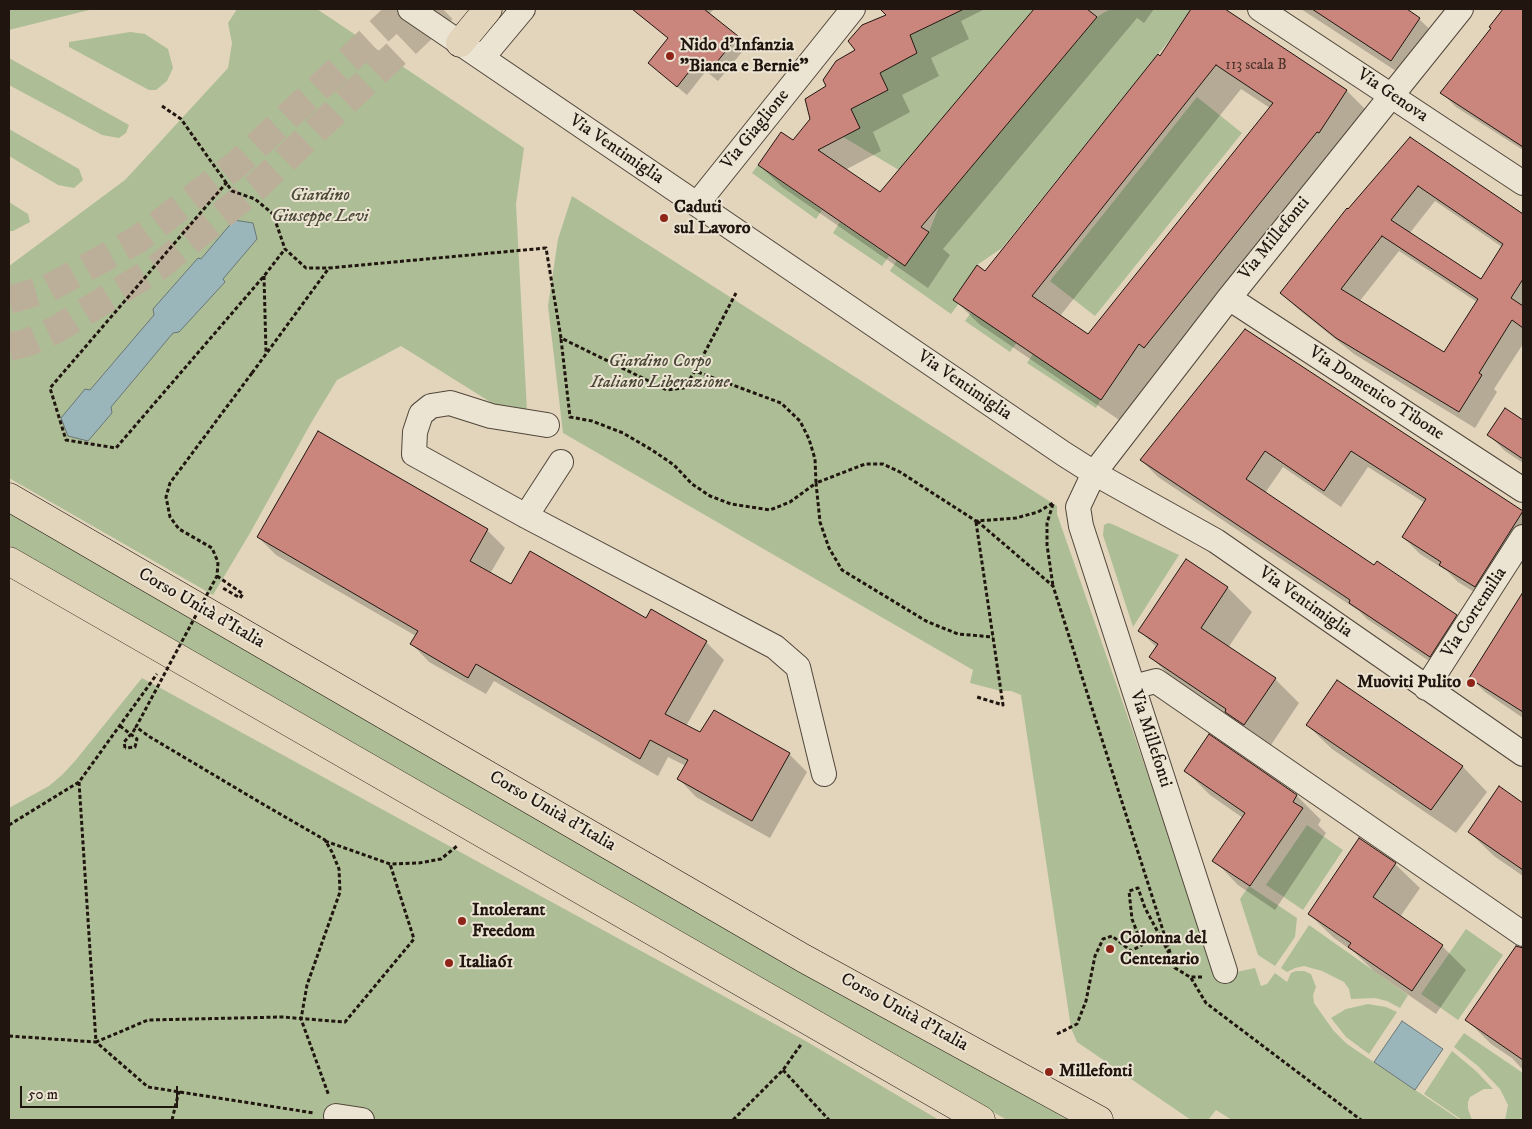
<!DOCTYPE html>
<html>
<head>
<meta charset="utf-8">
<style>
	body { margin:0 }
	#map { position:relative; width:1532px; height:1129px; overflow:hidden; background:#e2d5bc; font-family:"IM FELL DW Pica",serif }
	canvas { display:block }
	.frame { position:absolute; inset:0; border:10px solid #21160f; pointer-events:none }
	.scale { position:absolute; left:20px; top:1086px; width:158px; height:22px; box-sizing:border-box; border:2px solid #21160f; border-top:0; padding-left:6px; font-size:15px; line-height:18px; white-space:nowrap; color:#21160f; -webkit-text-stroke:4px #ece4d3; paint-order:stroke }
</style>
</head>
<body>
<div id="map">
<canvas width="1532" height="1129"></canvas>
<div class="frame"></div>
<div class="scale">50 m</div>
</div>
<script>
const g = document.querySelector('canvas').getContext('2d');
g.lineJoin = 'round';
function fillPath(path, color) {
  g.fillStyle = color;
  g.fill(path, 'evenodd');
}
function shape(rows) {
  const path = new Path2D();
  for (const r of rows) {
    path.moveTo(r[0], r[1]);
    for (let i = 2; i < r.length; i += 2) path.lineTo(r[i], r[i + 1]);
  }
  return path;
}
function strokePath(path, color, width, dash) {
  g.strokeStyle = color;
  g.lineWidth = width;
  g.lineCap = dash ? 'butt' : 'round';
  g.setLineDash(dash || []);
  g.stroke(path);
}
function drawText(font, color, halo, rows, align = 'center') {
  g.font = font + ' "IM FELL DW Pica",serif';
  g.lineWidth = 4;
  g.setLineDash([]);
  g.textBaseline = 'middle';
  g.strokeStyle = halo;
  g.fillStyle = color;
  for (const [text, x, y, turn = 0] of rows) {
    g.save();
    g.translate(x, y);
    g.rotate((+turn || 0) * Math.PI / 180);
    g.textAlign = isNaN(turn) ? turn : align;
    if (halo) g.strokeText(text, 0, 0);
    g.fillText(text, 0, 0);
    g.restore();
  }
}
const green = shape([
	[9,9,93,9,9,30],
	[237,9,317,9,524,148,516,204,527,412,511,415,401,346,337,380,311,423,250,533,213,595,9,478,9,266,125,180,228,68,232,43,228,23],
	[944,9,1034,9,899,170,843,137,849,105,860,105,888,90,878,67,887,69,917,53,908,31,918,31,947,17],
	[1110,9,1191,9,1172,37,1002,248,977,265,959,303,951,314,890,271,897,260,929,232,940,204,1097,17],
	[130,32,145,34,168,49,173,68,167,81,156,90,149,90,69,47,69,42],
	[9,58,129,125,126,133,119,138,102,135,9,85],
	[1197,97,1242,133,1095,316,1050,281],
	[9,129,79,169,83,180,74,188,58,185,9,156],
	[758,165,822,210,816,219,752,173],
	[572,196,1057,506,1057,514,1218,976,1255,968,1261,986,1267,984,1275,973,1287,982,1291,973,1296,971,1304,971,1311,974,1316,987,1313,995,1314,1003,1333,1030,1347,1044,1460,1120,1232,1120,1216,1110,1208,1120,1191,1120,1077,1042,1071,1028,1021,695,1011,691,1001,691,970,683,973,670,563,433,548,306,558,239],
	[9,202,28,214,30,222,13,231,9,231],
	[840,222,889,256,882,266,833,233],
	[972,311,1017,342,1010,352,965,321],
	[1033,354,1101,399,1096,408,1027,363],
	[9,511,1068,1120,1007,1120,9,545],
	[1108,523,1112,524,1179,555,1133,627,1103,535,1104,525],
	[142,678,804,1040,939,1120,9,1120,9,808,49,786,63,774,75,761],
	[1307,825,1343,850,1303,910,1266,885],
	[1249,886,1297,918,1295,937,1275,966,1258,955,1240,899],
	[1309,925,1408,995,1400,1008,1387,1001,1375,998,1351,999,1349,989,1344,982,1322,971,1304,966,1295,968,1287,972,1281,968],
	[1466,929,1503,955,1458,1020,1421,994],
	[1368,1004,1386,1007,1397,1012,1369,1054,1346,1037,1331,1018,1346,1009],
	[1464,1033,1523,1073,1523,1120,1505,1120,1508,1105,1500,1089,1478,1066,1454,1047],
	[1452,1051,1476,1071,1493,1089,1484,1089,1470,1097,1468,1102,1468,1109,1472,1120,1462,1120,1424,1094]
]);
const water = shape([
	[234,220,253,223,257,239,223,279,225,282,179,332,173,333,111,407,112,413,88,441,68,436,61,418,85,389,90,390,154,315,153,309,198,258,201,259,234,220],
	[1402,1021,1443,1049,1415,1090,1374,1062,1402,1021]
]);
const shadow = shape([
	[632,9,714,9,709,14,747,46,718,81,706,71,687,95,658,71,669,39],
	[882,9,985,9,961,21,969,39,931,58,939,76,902,95,910,112,873,132,881,151,845,170,880,194,1035,9,1154,9,1144,23,1137,18,943,249,950,255,928,288,782,187,759,165,794,142,811,119,828,87,857,51,888,16],
	[1192,9,1223,9,1346,90,1371,115,1125,424,979,324,955,300,985,272,1160,57],
	[1241,89,1270,108,1088,336,1060,316],
	[1301,9,1404,9,1419,19,1444,43,1416,84],
	[1505,9,1523,9,1523,150,1456,107,1442,93,1493,28,1491,26],
	[1410,139,1523,214,1523,344,1494,389,1497,392,1475,428,1354,354,1298,309,1281,293,1348,211],
	[1435,201,1502,247,1481,280,1409,234],
	[1399,251,1477,302,1445,354,1359,302],
	[1245,331,1523,513,1523,555,1492,603,1458,582,1447,571,1420,554,1403,537,1425,503,1368,467,1341,507,1283,467,1265,493,1374,567,1456,616,1473,633,1447,673,1367,619,1359,611,1158,477,1141,460],
	[1506,409,1523,421,1523,463,1505,451,1489,435],
	[487,530,505,548,490,574,511,586,647,620,652,611,706,642,724,660,686,726,700,734,789,754,807,772,770,838,696,797,679,779,686,766,668,757,658,776,494,681,486,694,429,662,412,644,416,636,276,555,258,537],
	[1187,561,1228,588,1252,612,1228,648,1275,679,1299,703,1269,748,1175,681,1151,657,1157,648,1140,631],
	[1523,594,1523,718,1485,692,1470,677],
	[1337,681,1463,767,1487,792,1456,833,1332,749,1307,725],
	[1210,736,1297,796,1321,820,1318,825,1326,833,1275,910,1238,885,1214,860,1243,818,1210,795,1186,771],
	[1499,788,1523,805,1523,876,1494,856,1469,832],
	[1360,840,1395,864,1420,888,1400,917,1442,946,1466,970,1436,1014,1374,971,1354,952,1334,938,1309,914],
	[1521,949,1523,949,1523,1070,1512,1058,1491,1044,1467,1020]
]);
const building = shape([
	[632,9,704,9,738,36,708,73,696,63,677,87,648,63,668,38,632,9],
	[880,9,964,9,910,35,917,53,880,73,888,90,851,109,860,128,818,150,880,192,1034,9,1087,9,1097,17,921,227,929,232,905,266,758,165,781,132,793,140,810,119,805,99,826,86,823,80,836,61,855,50,848,41,862,25,886,15,880,9],
	[1191,9,1225,9,1347,90,1319,133,1317,132,1144,348,1139,344,1101,400,953,300,977,265,985,271,1158,54,1160,56,1191,9],
	[1216,65,1273,103,1088,334,1032,296,1216,65],
	[1312,9,1407,9,1420,18,1391,61,1312,9],
	[1503,9,1523,9,1523,147,1440,93,1491,28,1489,27,1503,9],
	[1410,137,1523,214,1523,279,1511,298,1523,306,1523,328,1512,320,1479,373,1482,375,1459,412,1336,338,1280,293,1347,208,1348,209,1410,137],
	[1418,186,1503,244,1481,279,1391,220,1418,186],
	[1382,236,1478,299,1444,352,1341,289,1382,236],
	[1245,329,1523,511,1475,587,1439,565,1441,562,1402,537,1426,499,1351,451,1324,491,1265,451,1246,479,1374,565,1377,561,1457,615,1430,657,1349,603,1350,600,1140,460,1245,329],
	[1505,408,1523,420,1523,459,1487,435,1505,408],
	[318,431,488,529,470,561,511,584,530,551,646,618,651,609,707,641,665,714,700,732,714,710,790,753,752,821,677,779,688,760,650,740,640,759,476,664,468,678,410,644,418,631,257,537,318,431],
	[1186,559,1228,587,1201,628,1276,678,1244,725,1225,712,1226,709,1149,657,1158,644,1138,631,1186,559],
	[1523,592,1523,712,1469,678,1523,592],
	[1337,680,1463,766,1431,810,1306,725,1337,680],
	[1209,734,1297,795,1293,802,1303,808,1250,886,1212,861,1245,813,1184,771,1209,734],
	[1499,786,1523,803,1523,870,1468,832,1499,786],
	[1359,838,1396,863,1373,897,1443,945,1412,991,1348,947,1351,943,1308,914,1359,838],
	[1516,946,1523,948,1523,1060,1465,1020,1516,946]
]);
const majorTunnel = shape([
	[9,300,47,289,137,240,237,164,403,9],
	[9,347,26,343,57,329,157,268,256,187,443,9]
]);
const path = shape([
	[162,106,181,119,232,191,255,199,273,214,285,249,306,268,329,268],
	[227,182,50,388,66,440,116,448,264,276,285,249],
	[264,276,266,352],
	[561,339,570,417,592,421,623,433,652,450,674,465,692,484,710,496,731,504,770,510,790,502,816,483,820,522,829,548,842,570,926,621,938,626,958,634,993,637],
	[695,371,736,293],
	[252,373,329,268,546,248,561,338,667,390,684,388,695,371,781,403,800,421,809,439,815,459,816,483,865,464,883,464,900,472,976,521,1016,518,1038,512,1053,503],
	[1053,504,1047,523,1047,545,1053,586],
	[977,521,1053,586,1175,968,1190,977,1203,977],
	[976,522,1003,705,977,697],
	[217,576,243,594,240,598,221,587],
	[120,726,137,739,135,747,125,748],
	[133,732,136,727],
	[79,782,96,1042,148,1020,282,1017,345,1022,414,939,390,864],
	[261,803,325,840,332,852,339,869,340,892,307,985,301,1019,329,1096],
	[9,825,79,782,157,674],
	[325,841,390,864,419,863,441,859,457,846],
	[1191,978,1206,1003,1361,1120],
	[1057,1034,1077,1024,1086,1001,1095,956,1103,939,1112,936,1131,951,1142,945,1132,919,1129,891,1138,888,1145,908,1169,953],
	[9,1036,96,1042,148,1087,314,1113],
	[783,1070,829,1120],
	[172,1120,179,1091],
	[733,1120,783,1070,802,1043]
]);
const minor = shape([
	[410,9,1064,454,1094,473,1216,541,1523,754],
	[1260,9,1523,183],
	[482,58,523,9],
	[697,204,853,9],
	[1229,298,1523,490],
	[547,425,491,416,450,403,431,406,421,414,415,432,414,454,526,516,775,647,798,667,824,774],
	[526,516,561,462],
	[1133,687,1156,681,1523,934],
	[1426,688,1523,537],
	[1225,971,1081,526,1078,507,1094,473,1229,298,1461,9],
	[336,1116,362,1120]
]);
const major = shape([
	[460,43,488,9],
	[9,497,803,958,1099,1120],
	[9,561,981,1120]
]);
const pathBridge = shape([
	[252,373,170,483,166,497,170,517,179,529,212,548,218,562,217,576,136,727,150,737,261,803],
	[125,748,124,742,133,732]
]);
const markers = [
	[670,56,5,"#8f2418"],
	[664,218,5,"#8f2418"],
	[1471,683,5,"#8f2418"],
	[462,921,5,"#8f2418"],
	[1110,949,5,"#8f2418"],
	[449,963,5,"#8f2418"],
	[1049,1072,5,"#8f2418"]
];
const numberNames = [
	["113 scala B",1256,66]
];
const poiNames = [
	["Nido d'Infanzia",680,46],
	["\"Bianca e Bernie\"",680,67],
	["Caduti",674,208],
	["sul Lavoro",674,229],
	["Muoviti Pulito",1461,683,"right"],
	["Intolerant",472,911],
	["Freedom",472,932],
	["Colonna del",1120,939],
	["Centenario",1120,960],
	["Italia61",459,963],
	["Millefonti",1059,1072]
];
const streetNames = [
	["Via Genova",1392,96,34],
	["Via Giaglione",756,130,-51],
	["Via Ventimiglia",616,150,34],
	["Via Millefonti",1275,239,-51],
	["Via Ventimiglia",964,386,34],
	["Via Domenico Tibone",1376,394,33],
	["Via Ventimiglia",1305,603,35],
	["Corso Unità d'Italia",201,609,30],
	["Via Cortemilia",1475,613,-57],
	["Via Millefonti",1150,739,72],
	["Corso Unità d'Italia",552,812,30],
	["Corso Unità d'Italia",904,1013,29]
];
const parkNames = [
	["Giardino",320,196],
	["Giuseppe Levi",320,217],
	["Giardino Corpo",660,362],
	["Italiano Liberazione",660,383]
];
fillPath(green, '#adbe96');
fillPath(water, '#9ab6bb');
strokePath(water, '#6a7676', 1);
fillPath(shadow, '#0003');
fillPath(building, '#ca867d');
strokePath(building, '#21160f', 1);
strokePath(majorTunnel, '#bbaf99', 28, [28, 14]);
strokePath(minor, '#51463a', 26);
strokePath(major, '#21160f', 29);
strokePath(path, '#21160f', 3, [4, 2.5]);
strokePath(minor, '#ece4d3', 24);
strokePath(major, '#e2d5bc', 28);
strokePath(pathBridge, '#21160f', 3, [4, 2.5]);
for (const [x, y, r, color] of markers) {
  const dot = new Path2D();
  dot.arc(x, y, r, 0, 2 * Math.PI);
  g.fillStyle = color;
  g.fill(dot);
  strokePath(dot, '#ece4d3', 2);
}
drawText('15px', '#4b322a', null, numberNames);
drawText('bold 18px', '#21160f', '#ece4d3', poiNames, 'left');
drawText('18px', '#21160f', '#ece4d3', streetNames);
drawText('italic 18px', '#4b4838', '#ece4d3', parkNames);
</script>
</body>
</html>
